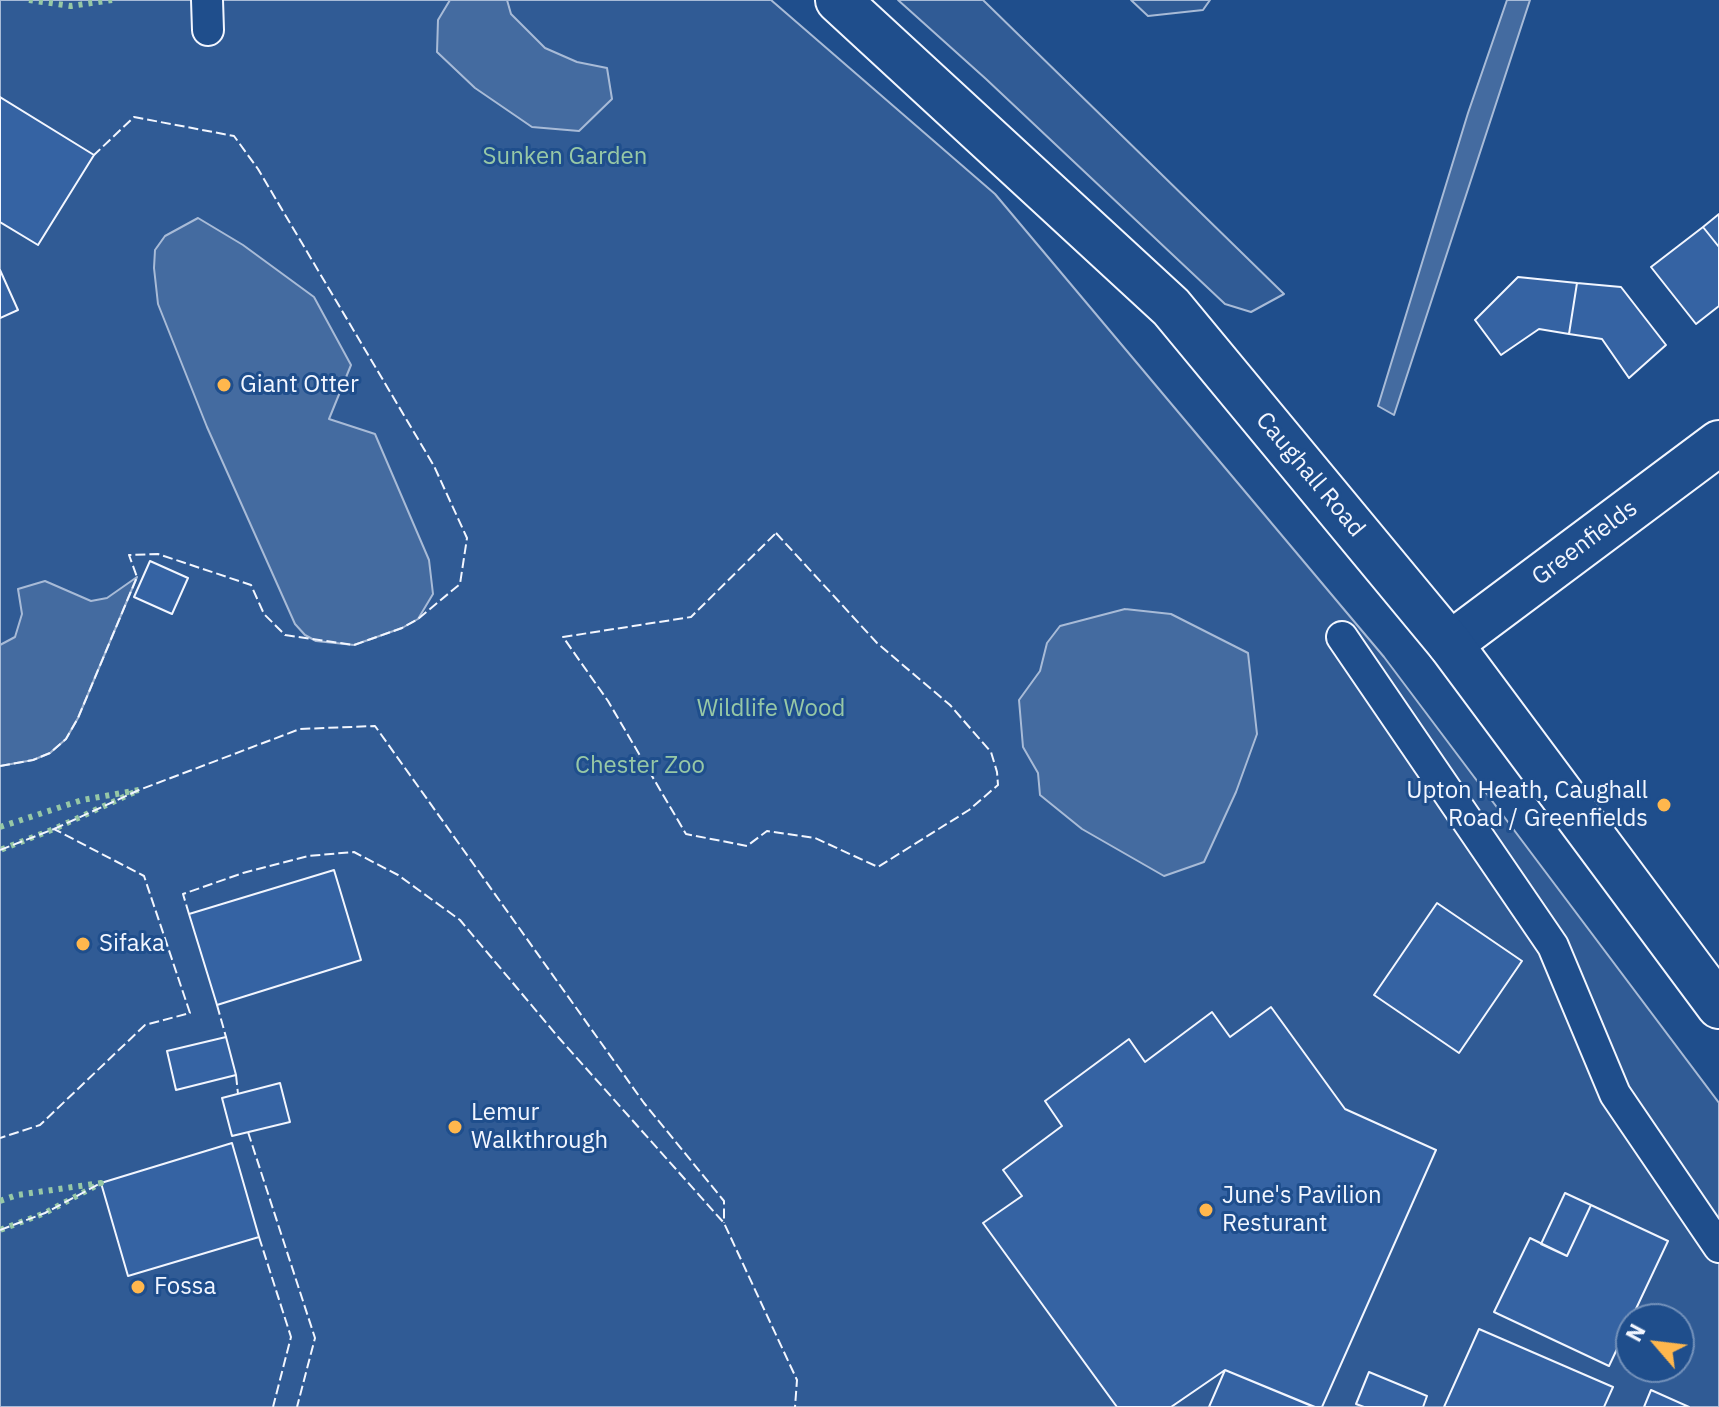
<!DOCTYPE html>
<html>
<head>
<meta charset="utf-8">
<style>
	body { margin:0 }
	#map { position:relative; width:1719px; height:1407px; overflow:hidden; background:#1f4e8c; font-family:"IBM Plex Sans",sans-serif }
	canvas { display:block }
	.north { position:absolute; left:1615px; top:1303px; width:80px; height:80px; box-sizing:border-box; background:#1f4e8c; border:2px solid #7391ba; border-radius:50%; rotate:298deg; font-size:22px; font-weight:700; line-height:32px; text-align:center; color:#f2f6ff }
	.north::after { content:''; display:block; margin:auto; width:28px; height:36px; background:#ffb74d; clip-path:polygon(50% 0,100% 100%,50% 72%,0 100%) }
</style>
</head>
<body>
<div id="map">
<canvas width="1719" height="1407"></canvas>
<div class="north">N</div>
</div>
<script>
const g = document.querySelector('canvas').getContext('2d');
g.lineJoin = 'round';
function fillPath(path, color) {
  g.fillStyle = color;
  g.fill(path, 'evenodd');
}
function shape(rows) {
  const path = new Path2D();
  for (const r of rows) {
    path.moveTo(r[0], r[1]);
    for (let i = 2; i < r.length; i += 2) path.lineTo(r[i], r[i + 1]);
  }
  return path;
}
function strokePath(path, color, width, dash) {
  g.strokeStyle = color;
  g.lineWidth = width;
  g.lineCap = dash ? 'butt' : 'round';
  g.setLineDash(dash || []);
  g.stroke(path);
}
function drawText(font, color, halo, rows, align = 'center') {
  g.font = font + ' "IBM Plex Sans",sans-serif';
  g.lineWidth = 6;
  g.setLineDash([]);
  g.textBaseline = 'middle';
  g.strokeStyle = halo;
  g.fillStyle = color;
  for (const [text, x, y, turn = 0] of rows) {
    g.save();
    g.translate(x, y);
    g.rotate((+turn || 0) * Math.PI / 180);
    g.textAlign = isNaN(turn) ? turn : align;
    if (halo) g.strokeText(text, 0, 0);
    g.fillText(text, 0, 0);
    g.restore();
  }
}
const built = shape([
	[0,0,771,0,995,194,1384,657,1719,1103,1719,1407,0,1407,0,0],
	[1631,1319,1679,1319,1679,1367,1631,1367,1631,1319],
	[898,0,983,0,1284,294,1251,312,1225,304,986,79,898,0],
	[1131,0,1210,0,1203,10,1148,16,1131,0]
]);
const water = shape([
	[450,0,507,0,511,14,545,48,577,62,607,68,612,99,579,131,532,127,475,88,437,52,438,20,450,0],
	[1507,0,1530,0,1394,415,1378,406,1468,113,1507,0],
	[198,218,243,245,314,297,351,365,329,419,375,434,429,560,433,594,418,619,402,628,354,645,316,641,305,635,295,624,207,427,158,304,154,268,155,250,165,236,198,218],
	[137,577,78,718,66,739,50,753,33,760,0,766,0,645,15,637,22,614,18,589,45,581,91,601,107,598,137,577],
	[1125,609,1171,614,1248,653,1257,734,1236,792,1204,862,1164,876,1082,829,1040,795,1038,773,1023,747,1019,700,1040,671,1047,643,1060,626,1125,609]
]);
const building = shape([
	[0,97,94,155,38,245,0,222,0,97],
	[1719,214,1719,247,1703,227,1719,214],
	[1703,227,1719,247,1719,306,1696,324,1651,267,1703,227],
	[0,270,18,310,0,318,0,270],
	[1518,277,1577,283,1569,334,1539,329,1501,355,1475,320,1518,277],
	[1577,283,1621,287,1666,345,1629,378,1602,339,1569,334,1577,283],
	[150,561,188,578,172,614,134,597,150,561],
	[334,870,361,960,217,1005,189,914,334,870],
	[1437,903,1522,961,1459,1053,1374,995,1437,903],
	[1271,1007,1345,1109,1436,1150,1322,1407,1315,1407,1225,1370,1171,1407,1117,1407,983,1223,1022,1196,1003,1170,1062,1126,1045,1101,1129,1039,1145,1062,1212,1012,1230,1037,1271,1007],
	[226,1037,236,1075,176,1090,167,1051,226,1037],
	[280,1083,290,1122,232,1136,222,1098,280,1083],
	[232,1143,259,1237,128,1276,101,1183,232,1143],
	[1565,1193,1591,1205,1567,1256,1541,1244,1565,1193],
	[1591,1205,1668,1241,1609,1366,1494,1312,1530,1238,1567,1256,1591,1205],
	[1479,1329,1613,1387,1604,1407,1444,1407,1479,1329],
	[1225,1370,1314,1407,1209,1407,1225,1370],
	[1369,1372,1427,1396,1423,1407,1364,1407,1356,1404,1369,1372],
	[1651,1390,1689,1407,1644,1407,1651,1390]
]);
const service = shape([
	[207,0,208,30],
	[1342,637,1553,946,1615,1094,1719,1247]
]);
const minor = shape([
	[1450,644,1719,443]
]);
const tertiary = shape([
	[838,0,1171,307,1450,644,1719,1006]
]);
const hedge = shape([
	[29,0,71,6,112,0],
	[0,827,82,800,139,790,54,829,0,850],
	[0,1201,17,1195,101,1183,45,1213,0,1230]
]);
const fence = shape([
	[776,533,877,643,950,705,991,752,997,772,998,785,969,810,878,867,815,838,767,831,747,846,686,834,608,701,563,637,691,617,776,533],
	[0,766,33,760,50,753,66,739,78,718,137,577,129,555,158,554,251,585,264,614,285,635,354,645,402,628,418,619,460,584,467,538,434,466,258,169,234,136,134,117,94,155],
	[54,829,139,790,300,729,375,726,644,1103,724,1201,724,1223],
	[0,850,54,829,144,876,190,1013,145,1025,40,1125,0,1138],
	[189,914,183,894,243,873,308,856,354,852,398,875,460,920,559,1038,724,1223,797,1380,795,1407],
	[217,1005,226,1037],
	[236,1075,238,1094],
	[248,1132,315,1338,297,1407],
	[0,1230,45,1213,101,1183],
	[259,1237,291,1337,273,1407]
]);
const markers = [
	[224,385,8,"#ffb74d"],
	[1664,805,8,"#ffb74d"],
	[83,944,8,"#ffb74d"],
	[455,1127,8,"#ffb74d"],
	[1206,1210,8,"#ffb74d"],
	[138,1287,8,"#ffb74d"]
];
const parkNames = [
	["Sunken Garden",565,157],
	["Wildlife Wood",771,709],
	["Chester Zoo",640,766]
];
const poiNames = [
	["Giant Otter",240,385],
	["Upton Heath, Caughall",1648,791,"right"],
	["Road / Greenfields",1648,819,"right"],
	["Sifaka",99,944],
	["Lemur",471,1113],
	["Walkthrough",471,1141],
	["June's Pavilion",1222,1196],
	["Resturant",1222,1224],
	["Fossa",154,1287]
];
const streetNames = [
	["Caughall Road",1310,475,50],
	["Greenfields",1585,543,-37]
];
fillPath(built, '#305b95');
strokePath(built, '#a8bbd7', 2);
fillPath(water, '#446ba0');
strokePath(water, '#a8bbd7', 2);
fillPath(building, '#3563a3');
strokePath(building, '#f2f6ff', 2);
strokePath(service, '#f2f6ff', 34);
strokePath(minor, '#f2f6ff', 48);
strokePath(tertiary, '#f2f6ff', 48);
strokePath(service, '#1f4e8c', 30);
strokePath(minor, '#1f4e8c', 44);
strokePath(tertiary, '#1f4e8c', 44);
strokePath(hedge, '#97c8a6', 6, [4, 6]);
strokePath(fence, '#f2f6ff', 2, [10, 4]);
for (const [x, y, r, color] of markers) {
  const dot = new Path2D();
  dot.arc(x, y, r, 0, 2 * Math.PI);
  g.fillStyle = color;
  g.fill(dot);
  strokePath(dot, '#1f4e8c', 3);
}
drawText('24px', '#97c8a6', '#1f4e8c', parkNames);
drawText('24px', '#f2f6ff', '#1f4e8c', poiNames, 'left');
drawText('24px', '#f2f6ff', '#1f4e8c', streetNames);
</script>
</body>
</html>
